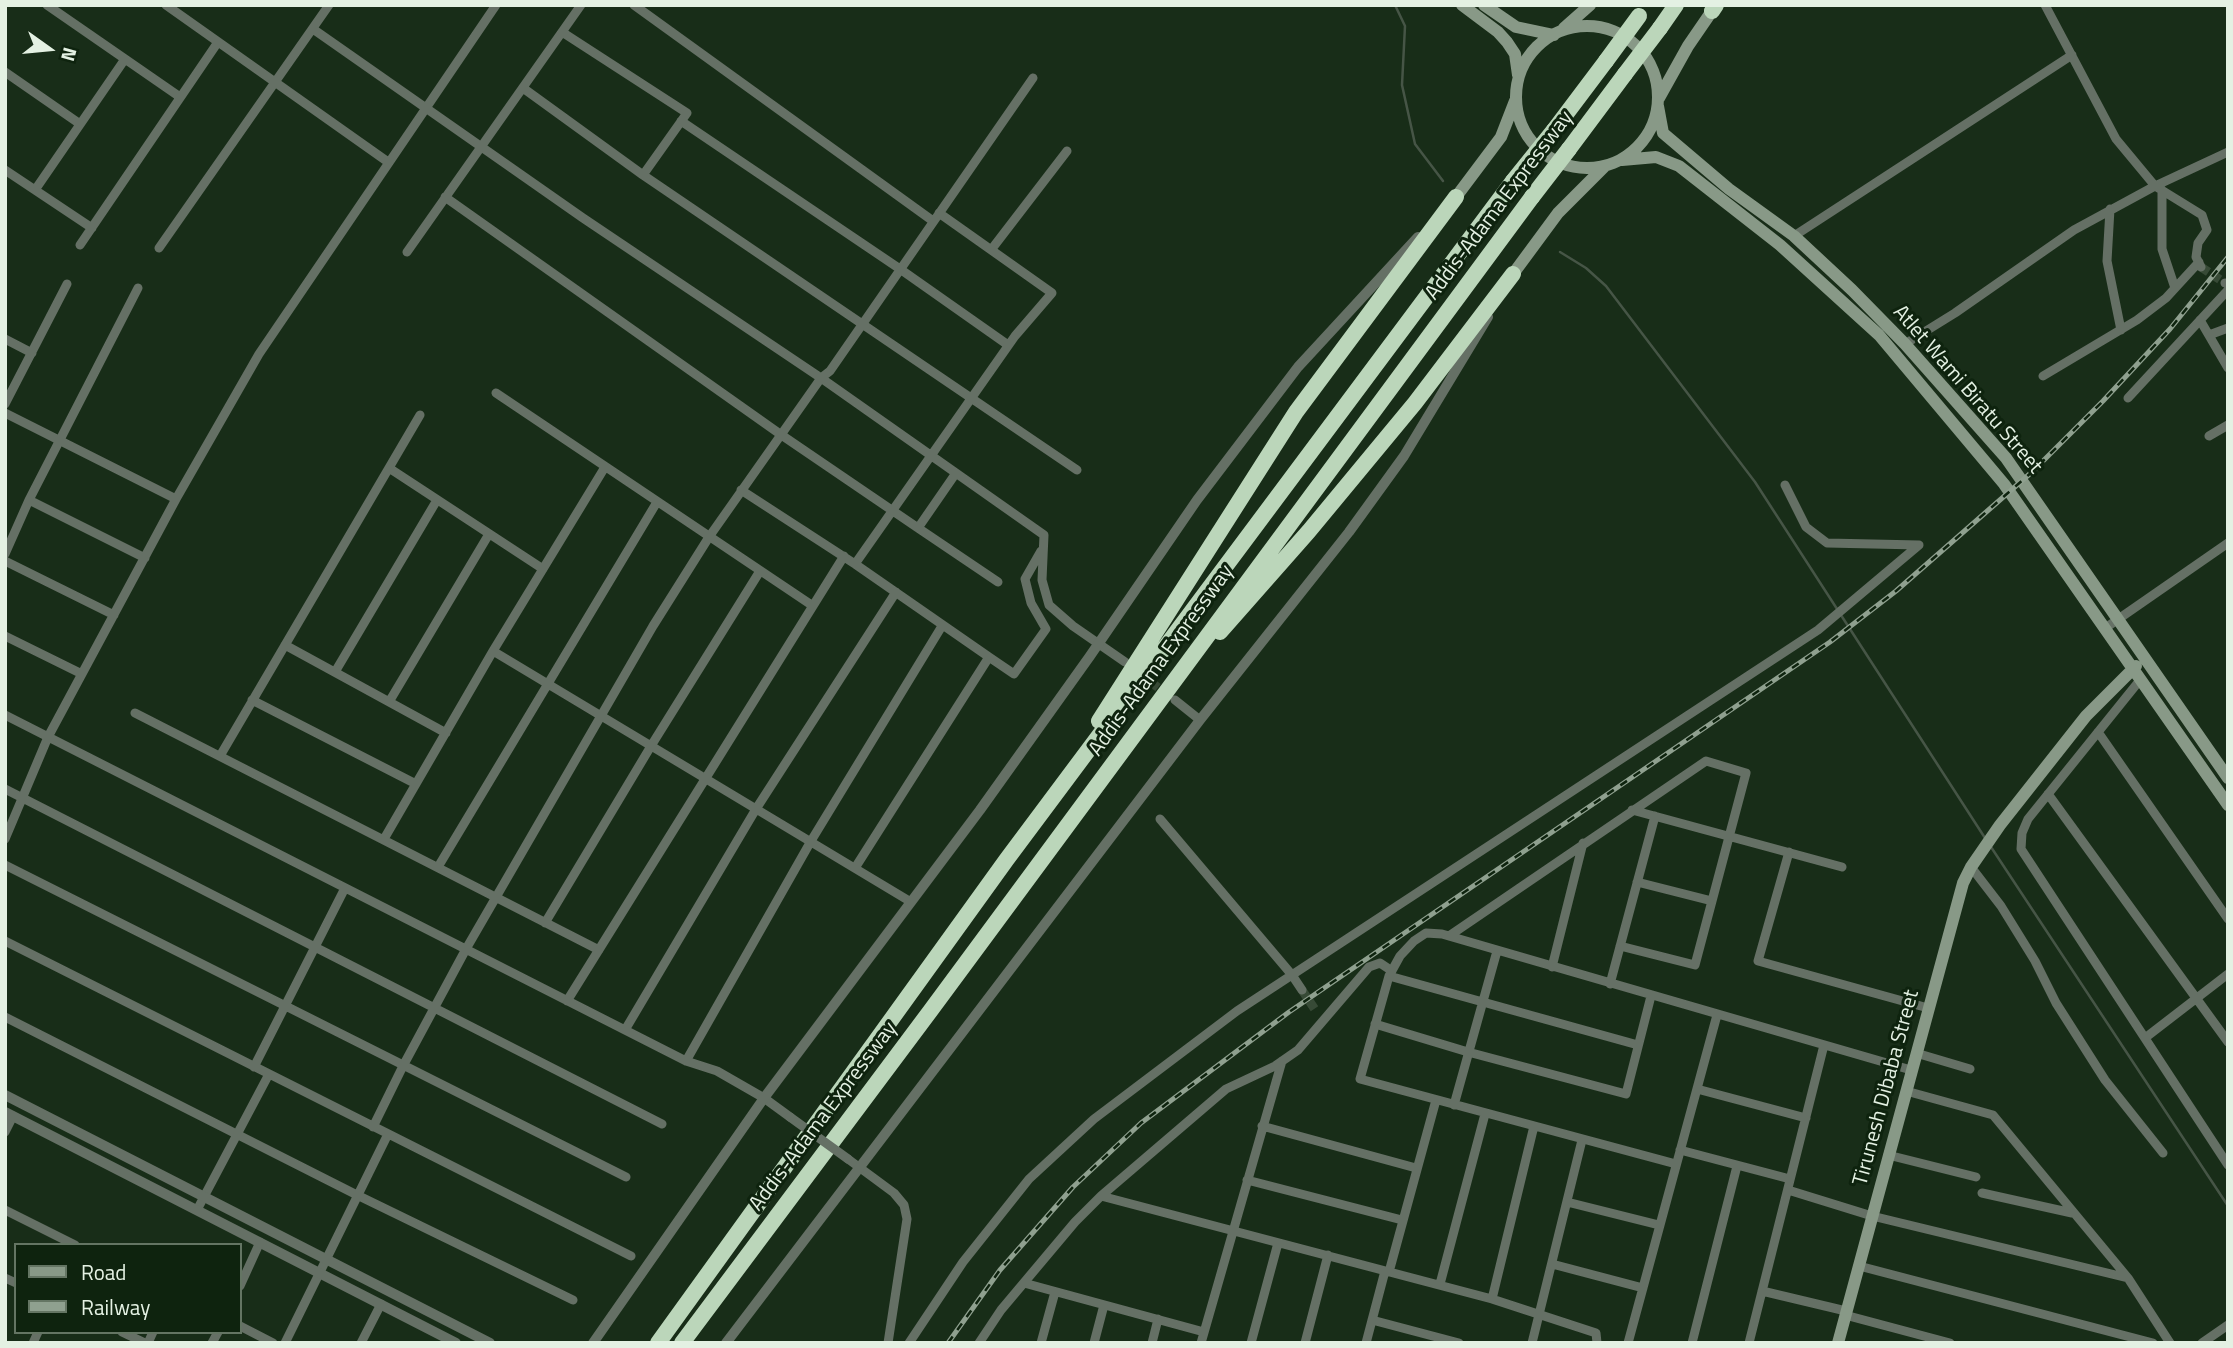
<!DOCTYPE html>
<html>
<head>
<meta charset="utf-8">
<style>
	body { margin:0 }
	#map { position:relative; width:2233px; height:1348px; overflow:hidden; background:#182d18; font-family:"Titillium Web",sans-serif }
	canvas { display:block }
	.frame { position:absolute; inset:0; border:7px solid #e4f1e3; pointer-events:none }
	.legend { position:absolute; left:14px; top:1243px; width:228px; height:91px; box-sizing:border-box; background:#0e230e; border:2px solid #647563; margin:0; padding:9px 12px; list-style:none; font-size:21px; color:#e4f1e3 }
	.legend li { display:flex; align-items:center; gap:14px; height:35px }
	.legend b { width:35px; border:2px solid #647563 }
	.north { position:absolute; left:14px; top:14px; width:70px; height:70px; -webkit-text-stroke:5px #0e230e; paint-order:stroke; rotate:105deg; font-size:19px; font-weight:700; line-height:28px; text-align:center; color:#e4f1e3 }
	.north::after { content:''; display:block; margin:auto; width:24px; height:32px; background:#e4f1e3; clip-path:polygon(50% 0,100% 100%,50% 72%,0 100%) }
</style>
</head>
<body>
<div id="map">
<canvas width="2233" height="1348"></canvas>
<div class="frame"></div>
<ul class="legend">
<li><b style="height:9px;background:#889987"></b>Road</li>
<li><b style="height:9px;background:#8fa08f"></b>Railway</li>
</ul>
<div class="north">N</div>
</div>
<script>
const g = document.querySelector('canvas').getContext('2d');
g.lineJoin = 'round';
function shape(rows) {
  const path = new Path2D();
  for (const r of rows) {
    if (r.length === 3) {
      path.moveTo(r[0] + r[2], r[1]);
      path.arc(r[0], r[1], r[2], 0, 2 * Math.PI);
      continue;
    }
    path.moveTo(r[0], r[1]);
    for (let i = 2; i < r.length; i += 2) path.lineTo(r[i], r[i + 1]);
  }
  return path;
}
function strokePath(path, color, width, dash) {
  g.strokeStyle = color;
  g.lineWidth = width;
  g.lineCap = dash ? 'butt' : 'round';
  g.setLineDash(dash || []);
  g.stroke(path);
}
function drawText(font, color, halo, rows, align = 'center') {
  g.font = font + ' "Titillium Web",sans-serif';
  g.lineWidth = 6;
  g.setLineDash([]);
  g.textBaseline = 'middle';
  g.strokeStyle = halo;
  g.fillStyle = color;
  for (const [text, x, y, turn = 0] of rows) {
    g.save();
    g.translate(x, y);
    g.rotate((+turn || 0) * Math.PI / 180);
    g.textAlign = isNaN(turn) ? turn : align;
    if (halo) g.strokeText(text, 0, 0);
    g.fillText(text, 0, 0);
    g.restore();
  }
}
const stream = shape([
	[1395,5,1405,26,1402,85,1415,144,1443,181],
	[1560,252,1586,268,1606,286,1755,482,1985,838],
	[1991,847,2228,1206]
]);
const minorTunnel = shape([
	[2201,267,2225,283],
	[1140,674,1168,695],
	[1302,990,1316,1011]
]);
const minor = shape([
	[47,5,180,97],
	[166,5,388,162],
	[634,5,933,221],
	[2045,5,2116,139,2155,186,2202,215,2207,230,2198,243,2196,257,2201,267],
	[313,29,583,218,821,378,1044,535,1042,580,1049,605,1073,626,1125,662],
	[562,32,687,113,643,175],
	[5,72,80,124],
	[523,88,643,175,1077,470],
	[681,121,900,269,1008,345],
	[5,170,92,228],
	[35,190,125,59],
	[2162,190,2162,249,2175,288],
	[445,197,780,434,918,528],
	[2110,209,2107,261,2121,330],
	[1794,236,2072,55],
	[80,245,218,42],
	[159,248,329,5],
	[991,250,1067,151],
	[407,252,581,5],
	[2225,283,2228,284],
	[2200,320,2228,368],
	[2209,335,2228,328],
	[5,339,32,353],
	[1905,344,1955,313,2074,230,2155,186,2228,152],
	[2043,376,2137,320,2166,298,2199,262],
	[496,393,813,606],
	[2128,398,2228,290],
	[5,404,67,284],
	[5,413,176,499],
	[2209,436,2228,425],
	[389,468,543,569],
	[956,473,918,528,998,582],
	[1785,485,1806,527,1827,543,1919,545],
	[741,490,855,564,989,657],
	[29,500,145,558],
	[5,554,29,500,138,288],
	[5,561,114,615],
	[855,564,1015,336,1052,293,939,213],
	[2104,629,2228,543],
	[5,636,82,674],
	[285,645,446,733],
	[493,651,911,902],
	[335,672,437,500],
	[2140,680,2028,819,2022,833,2021,849,2228,1165],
	[252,700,416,784],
	[1175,700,1200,720],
	[389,702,489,534],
	[135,713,599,950],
	[5,715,686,1061,717,1071,764,1098,790,1117],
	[2098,732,2228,919],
	[220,756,420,415],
	[5,789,662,1124],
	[2048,794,2228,1042],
	[1632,810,1842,867],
	[1160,819,1292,975,1302,990],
	[5,839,48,737,176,499,259,354,496,5],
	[384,839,493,651,605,467],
	[1789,852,1758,961,1928,1008],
	[5,865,626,1177],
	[438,867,657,502],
	[1971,867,2001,906,2035,961,2056,1003,2105,1080,2163,1153],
	[855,868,989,657,1014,674,1046,629,1031,603,1025,579,1041,551],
	[1637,882,1712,901],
	[545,923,651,746,760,571],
	[1449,936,1706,761,1746,773,1695,965,1620,946],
	[5,941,631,1256],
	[1552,967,1583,843],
	[1389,976,1638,1045],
	[1610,984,1655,816],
	[567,1001,844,556],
	[5,1017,357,1195,573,1300],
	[1375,1024,1468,1052,1626,1094,1651,996],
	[625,1030,756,809,896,592],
	[2145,1038,2228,974],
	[1916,1053,1970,1069],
	[686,1061,811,841,942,626],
	[254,1067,345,888],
	[1697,1089,1806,1118],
	[1906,1091,1993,1115,2128,1278,2170,1343],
	[1454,1105,1497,951],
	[1262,1126,1416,1168],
	[373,1127,403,1066,466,949,653,626,709,537,821,378,830,371,1033,78],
	[5,1132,13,1116],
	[1680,1150,1790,1179],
	[1888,1155,1976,1177],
	[848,1159,894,1193,904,1205,907,1219,888,1343],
	[1676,1164,1360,1079,1389,976,1400,956,1414,941,1426,933,1442,934,1911,1070],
	[1247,1180,1402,1220],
	[1788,1190,1872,1216,2128,1278],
	[1982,1193,2072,1213],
	[1101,1196,1492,1299,1596,1333,1597,1343],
	[1567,1202,1659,1225],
	[5,1210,75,1245],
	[197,1210,269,1074],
	[1552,1264,1643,1288],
	[1859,1266,2153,1343],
	[1389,1272,1436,1100],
	[5,1278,16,1283],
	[1024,1283,1204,1332],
	[1440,1284,1485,1114],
	[240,1286,260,1242],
	[1762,1291,1846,1311],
	[1492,1299,1534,1126],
	[1845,1315,1950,1343],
	[1372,1320,1459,1343],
	[240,1326,273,1343],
	[122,1332,145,1343],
	[33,1343,38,1332],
	[148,1343,153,1332],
	[212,1343,218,1332],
	[285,1343,388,1134],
	[361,1343,381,1304],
	[909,1343,963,1262,1029,1179,1094,1119,1237,1011,1818,630,1919,545],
	[979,1343,1001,1310,1075,1222,1101,1196,1226,1089,1275,1066,1298,1050,1369,967,1380,963,1392,971],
	[1041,1343,1055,1292],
	[1094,1343,1104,1305],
	[1152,1343,1158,1319],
	[1201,1343,1282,1061],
	[1251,1343,1278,1243],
	[1305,1343,1328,1255],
	[1366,1343,1385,1271],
	[1532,1343,1582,1140],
	[1628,1343,1717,1015],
	[1692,1343,1737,1166],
	[1749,1343,1824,1045],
	[2202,1343,2228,1325]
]);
const tertiary = shape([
	[5,1095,490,1343],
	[5,1112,456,1343],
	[593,1343,764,1098,980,810,1090,656,1197,500,1298,367,1418,237],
	[726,1343,1200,720,1349,532,1404,456,1488,317]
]);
const secondary = shape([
	[1462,5,1498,32,1507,42,1515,54,1518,75],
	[1484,5,1516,27,1554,35],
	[1587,97,71],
	[1564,28,1590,5],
	[1659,98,1688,46,1712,11],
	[1658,106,1663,133,1729,189,1794,236,1852,290,1905,344,2006,458,2228,778],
	[1622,160,1656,157,1679,166,1780,245,1879,335,2004,484,2228,805],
	[1456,197,1501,137,1515,101],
	[1513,274,1558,213,1604,167],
	[1838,1343,1963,883,1971,867,2000,825,2086,716,2136,666]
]);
const motorway = shape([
	[1712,11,1716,5],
	[1660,28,1676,5],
	[1554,130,1606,61],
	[1569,149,1625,74],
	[1220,632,1309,531,1415,403,1513,274],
	[1099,721,1296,412,1456,197],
	[658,1343,1007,859,1513,181],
	[682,1343,931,1010,1532,197]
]);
const rail = shape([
	[948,1343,1000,1270,1073,1187,1141,1123,1289,1012,1830,642,1896,591,2033,471,2103,401,2170,329,2228,257]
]);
const minorBridge = shape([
	[790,1117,848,1159]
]);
const motorwayBridge = shape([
	[1606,61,1639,16],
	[1625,74,1660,28],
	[1513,181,1554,130],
	[1532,197,1569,149]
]);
const streetNames = [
	["Addis-Adama Expressway",1500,206,-53],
	["Atlet Wami Biratu Street",1967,390,49],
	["Addis-Adama Expressway",1162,661,-54],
	["Tirunesh Dibaba Street",1887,1088,-75],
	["Addis-Adama Expressway",824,1117,-53]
];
strokePath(stream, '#465546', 2.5);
strokePath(minorTunnel, '#374a36', 9, [9, 4.5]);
strokePath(minor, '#657065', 9);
strokePath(tertiary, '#657065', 10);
strokePath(secondary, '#889987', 12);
strokePath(motorway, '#bbd6ba', 16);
strokePath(rail, '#8fa08f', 5);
strokePath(rail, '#0e230e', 2.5, [8]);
strokePath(minorBridge, '#657065', 9);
strokePath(motorwayBridge, '#bbd6ba', 16);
drawText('21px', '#e4f1e3', '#0e230e', streetNames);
</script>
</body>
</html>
